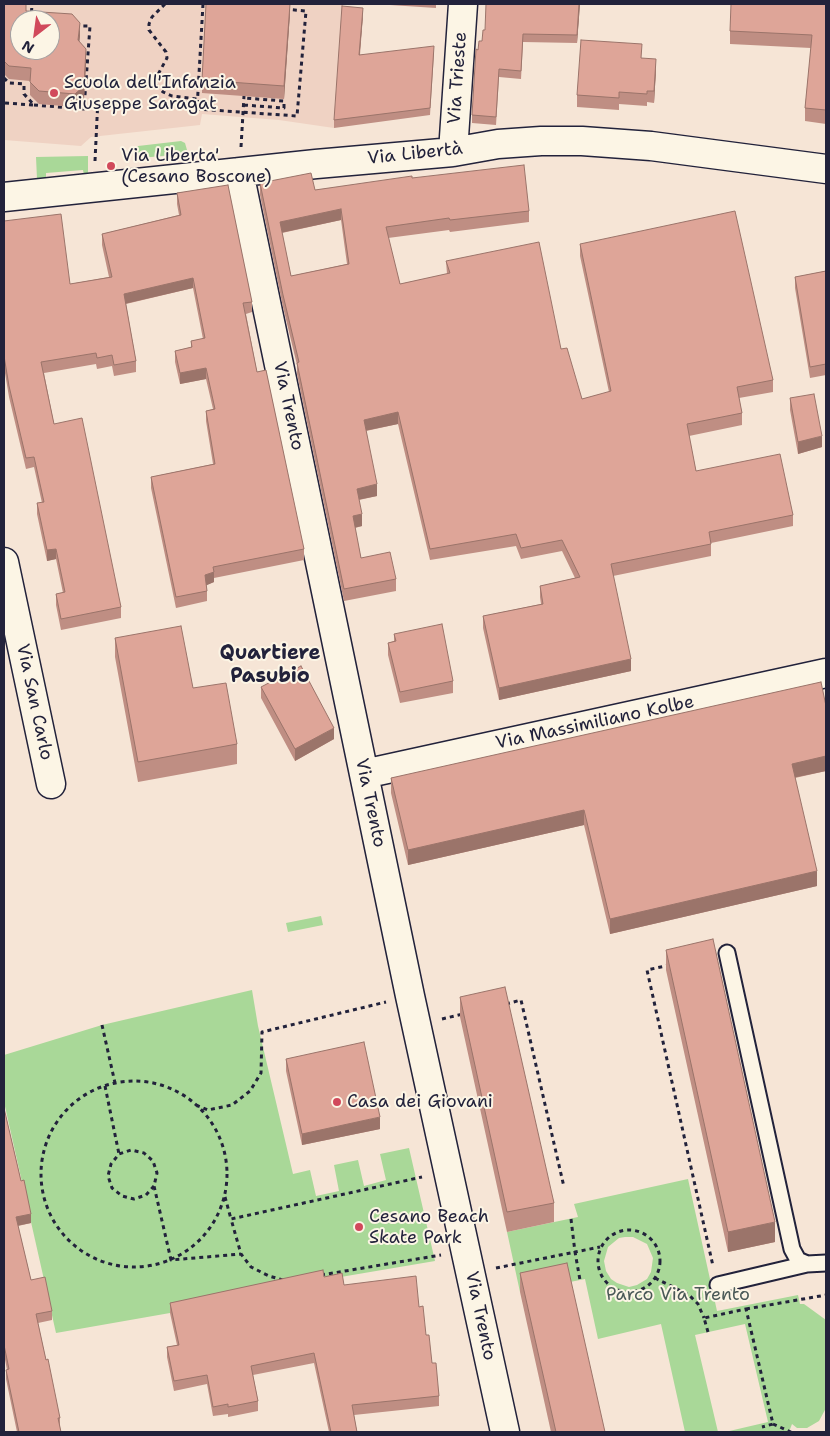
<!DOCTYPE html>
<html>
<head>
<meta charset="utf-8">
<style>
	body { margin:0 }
	#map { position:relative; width:830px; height:1436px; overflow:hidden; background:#f6e5d6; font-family:"Shantell Sans",sans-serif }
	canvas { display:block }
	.frame { position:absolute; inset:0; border:5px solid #22223b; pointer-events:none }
	.north { position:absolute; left:10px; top:10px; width:50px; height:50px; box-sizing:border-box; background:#fcf5e5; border:1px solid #a5a1a1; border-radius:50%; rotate:210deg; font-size:14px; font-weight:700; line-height:20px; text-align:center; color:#22223b }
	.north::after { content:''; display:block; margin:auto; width:18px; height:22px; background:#d1495b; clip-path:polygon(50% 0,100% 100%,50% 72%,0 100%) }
</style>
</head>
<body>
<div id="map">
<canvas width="830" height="1436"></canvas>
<div class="frame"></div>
<div class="north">N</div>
</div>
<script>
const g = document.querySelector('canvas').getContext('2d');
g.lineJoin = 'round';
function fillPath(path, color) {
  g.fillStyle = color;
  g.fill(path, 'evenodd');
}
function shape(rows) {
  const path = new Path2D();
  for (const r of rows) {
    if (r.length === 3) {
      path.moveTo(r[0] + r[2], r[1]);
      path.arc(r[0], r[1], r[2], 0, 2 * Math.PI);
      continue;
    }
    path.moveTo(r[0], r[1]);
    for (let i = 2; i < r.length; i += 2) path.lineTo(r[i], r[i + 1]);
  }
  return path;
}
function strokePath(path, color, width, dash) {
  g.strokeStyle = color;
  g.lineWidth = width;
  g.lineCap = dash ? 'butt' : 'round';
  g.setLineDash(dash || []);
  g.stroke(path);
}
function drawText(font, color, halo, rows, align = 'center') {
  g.font = font + ' "Shantell Sans",sans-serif';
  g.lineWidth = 4;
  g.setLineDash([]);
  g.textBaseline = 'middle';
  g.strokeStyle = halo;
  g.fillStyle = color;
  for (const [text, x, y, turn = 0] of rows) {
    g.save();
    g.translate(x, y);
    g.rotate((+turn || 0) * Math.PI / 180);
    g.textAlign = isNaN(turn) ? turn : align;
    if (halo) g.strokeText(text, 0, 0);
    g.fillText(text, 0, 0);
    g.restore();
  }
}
const built = shape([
	[4,4,343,4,334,128,279,120,202,114,200,125,91,137,81,146,4,140],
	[20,20,50,20,50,50,20,50]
]);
const green = shape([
	[181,141,185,143,187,150,184,154,140,158,136,156,135,149,138,146],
	[88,156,88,172,85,180,83,170,46,173,46,179,39,183,37,179,36,157],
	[321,916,323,925,288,932,286,923],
	[252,990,258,1026,293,1174,310,1170,316,1196,339,1191,334,1165,358,1160,364,1186,386,1180,380,1154,409,1148,435,1261,323,1280,170,1313,56,1333,4,1102,4,1055,102,1025],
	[688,1179,717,1311,798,1295,800,1304,804,1304,826,1320,826,1408,819,1421,807,1428,797,1428,792,1424,789,1432,725,1432,768,1422,745,1324,695,1335,718,1432,685,1432,661,1324,598,1339,585,1279,520,1292,507,1232,578,1217,574,1204],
	[625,1237,633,1237,647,1244,653,1258,651,1272,647,1279,637,1285,629,1287,617,1283,611,1279,606,1271,604,1261,608,1247,619,1238]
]);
const path = shape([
	[165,4,152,17,149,24,149,30,166,52,167,58,156,78,156,85,163,92,172,96,197,99],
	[203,4,197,109,297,116,306,11,283,9,283,4],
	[31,20,32,4],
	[4,78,9,83,24,84,24,94,34,105,4,103],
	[34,105,84,109,90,26,76,26],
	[244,105,284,108,284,101,244,98],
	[241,147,244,96],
	[95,161,98,98],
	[670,965,647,970,713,1266],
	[506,1004,521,1000,564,1187],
	[442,1019,463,1014],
	[102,1025,115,1083],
	[134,1174,93],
	[105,1086,119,1154],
	[196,1105,208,1110,232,1105,250,1091,261,1073,262,1032,386,1002],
	[154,1186,146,1195,134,1199,122,1196,112,1188,108,1176,111,1164,119,1154,131,1150,144,1153,153,1161,157,1173,154,1186,171,1260,241,1254],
	[225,1197,231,1219],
	[571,1219,575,1252,600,1247],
	[629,1261,31],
	[496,1268,575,1252,580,1280],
	[321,1275,441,1255],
	[655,1278,689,1295,698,1304,704,1318],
	[283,1280,269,1276,251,1267,241,1254,231,1219,422,1177],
	[746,1309,826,1295],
	[708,1332,704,1318,746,1309,773,1424,762,1427],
	[773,1424,791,1432]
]);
const service = shape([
	[727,953,792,1249,798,1260,807,1264,826,1263],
	[718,1285,807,1264]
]);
const minor = shape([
	[453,152,463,4],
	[239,172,410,996,505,1432],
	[4,197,316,164,453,152,498,144,541,141,582,141,651,146,826,169],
	[4,562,51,784],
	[364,774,826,673]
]);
const wall = shape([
	[4,4,27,11,80,36,79,42,86,62,84,99,75,107,39,104,30,95,30,81,9,79,4,74],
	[390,4,436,4,436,8,390,5],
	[580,4,577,43,523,42,521,79,499,77,496,125,472,123,472,115,478,50,482,41,485,30],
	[826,4,826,124,805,121,805,108,811,48,730,44,730,31],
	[290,13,284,99,202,93,202,80],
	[363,15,360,55,434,53,430,115,334,128,334,120],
	[642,58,656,70,654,103,647,102,647,106,619,104,619,110,577,107,577,95],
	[412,178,529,211,529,222,450,232,449,230,388,238,400,284,447,274,446,261,561,349,582,399,609,392,580,256,580,244,773,380,773,392,739,398,742,413,742,425,689,436,696,471,793,515,793,526,711,543,711,556,613,576,631,671,499,700,483,628,483,616,541,604,540,597,540,586,575,578,562,551,521,559,516,546,430,560,398,424,366,431,377,496,359,500,362,526,355,528,361,558,396,579,396,591,344,601,297,374,297,365,283,307,260,195,260,183,315,190],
	[341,220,347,264,291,276,282,233],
	[177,193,252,302,252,312,246,314,257,372,304,549,304,560,214,578,214,582,206,585,207,591,207,601,176,608,151,488,151,477,213,464,206,421,206,411,213,409,206,379,180,384,175,362,175,351,191,347,191,341,203,339,193,288,126,304,136,361,136,372,114,376,112,366,97,369,96,364,44,373,54,424,121,607,121,618,61,630,56,605,56,594,63,593,56,559,47,561,37,514,37,503,42,503,34,467,26,469,9,397,4,367,4,221,70,284,109,277,102,245,102,234,179,215,177,204],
	[826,271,826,375,810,378,795,288,795,277],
	[790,398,822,447,798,454,790,410],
	[394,634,453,681,453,693,400,703,388,655,388,643,394,641],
	[115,638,193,688,237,744,237,764,138,782,115,657],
	[261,687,334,739,295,761,261,698],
	[826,706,826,771,795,778,817,886,610,934,584,825,408,865,391,793,391,778],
	[666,950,775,1242,728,1252,666,970],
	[460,997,554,1203,554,1222,507,1232,460,1017],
	[286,1059,380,1129,302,1145,286,1071],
	[4,1108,31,1223,18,1226,31,1280,52,1311,52,1320,38,1323,46,1360,60,1418,60,1427,61,1432,17,1432,6,1379,6,1370,7,1370,4,1354],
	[520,1273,605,1432,551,1432,520,1292],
	[324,1277,344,1285,419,1307,439,1396,439,1406,354,1415,357,1432,329,1432,314,1363,253,1375,258,1401,258,1411,228,1417,228,1414,213,1416,207,1384,174,1391,167,1357,167,1347,177,1345,170,1313,170,1303]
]);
const shadedWall = shape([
	[290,4,290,13,284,99,284,86],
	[579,4,580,4,577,43,577,35],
	[363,8,363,15,359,62,359,55],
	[80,23,80,36,78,54,78,40],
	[86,49,86,62,84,99,75,107,75,94],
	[656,59,656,70,654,103,654,91],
	[341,209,341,220,280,233,280,222],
	[193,278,193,288,124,304,124,294],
	[206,368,206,379,180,384,180,373],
	[398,412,398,424,364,431,364,420],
	[822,436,822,447,798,454,798,442],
	[377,484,377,496,357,500,357,489],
	[362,514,362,526,353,528,353,516],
	[56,549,56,559,47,561,47,550],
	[214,572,214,582,205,586,205,575],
	[631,659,631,671,499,700,499,688],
	[334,728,334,739,295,761,295,749],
	[826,756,826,771,792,778,792,764],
	[584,810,584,825,408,865,408,850],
	[817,871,817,886,610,934,610,919],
	[380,1117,380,1129,302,1145,302,1134],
	[31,1214,31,1223,16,1226,16,1217],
	[775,1222,775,1242,728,1252,728,1232]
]);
const building = shape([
	[4,4,26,4,26,11,72,14,80,23,78,40,86,49,84,86,75,94,39,91,30,82,31,68,9,66,4,61,4,4],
	[20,20,50,20,50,50,20,50,20,20],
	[206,4,290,4,284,86,202,80,206,4],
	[486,4,579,4,577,35,523,34,521,71,499,69,496,117,472,115,476,49,478,50,479,41,482,41,483,30,485,30,486,4],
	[731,4,826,4,826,110,805,108,812,35,730,31,731,4],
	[342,6,363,8,359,55,434,46,430,108,334,120,342,6],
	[581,40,642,44,641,58,656,59,654,91,647,91,647,94,619,92,619,98,577,95,581,40],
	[524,165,529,211,450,220,449,218,386,227,400,284,450,273,446,261,539,242,561,349,567,348,582,399,611,391,580,244,735,211,773,380,737,387,742,413,687,424,696,471,780,454,793,515,709,532,711,544,611,564,631,659,499,688,483,616,543,604,540,586,580,577,562,540,521,548,516,534,430,549,398,412,364,420,377,484,357,489,362,514,353,516,361,558,390,552,396,579,344,589,297,363,299,362,283,295,260,183,311,173,315,190,412,176,412,178,524,165],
	[341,209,349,264,291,276,280,222,341,209],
	[228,185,252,302,243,303,257,372,266,370,304,549,213,567,214,572,205,575,207,591,176,597,151,477,215,464,206,411,215,409,206,368,180,373,175,351,192,347,191,341,205,338,193,278,124,294,136,361,114,365,112,355,97,358,96,353,41,362,54,424,82,418,121,607,61,619,56,594,65,592,56,549,47,550,37,503,44,502,34,457,26,458,9,386,4,356,4,221,61,214,70,284,112,277,102,234,181,215,177,193,228,185],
	[826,271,826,364,810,367,795,277,826,271],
	[814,394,822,436,798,442,790,398,814,394],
	[442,624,453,681,400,692,388,643,396,641,394,634,442,624],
	[181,626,193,688,226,683,237,744,138,762,115,638,181,626],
	[301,666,334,728,295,749,261,687,301,666],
	[821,682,826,706,826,756,792,764,817,871,610,919,584,810,408,850,391,778,821,682],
	[713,939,775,1222,728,1232,666,950,713,939],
	[505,987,554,1203,507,1212,460,997,505,987],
	[364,1042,380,1117,302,1134,286,1059,364,1042],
	[4,1108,21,1181,24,1180,31,1214,16,1217,31,1280,45,1277,52,1311,36,1314,46,1360,48,1359,60,1418,58,1418,61,1432,19,1432,6,1370,9,1369,4,1345,4,1108],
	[567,1263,605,1432,556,1432,520,1273,567,1263],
	[323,1270,324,1277,342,1273,344,1285,416,1276,419,1307,423,1306,426,1335,429,1335,432,1363,436,1363,439,1396,352,1405,357,1432,331,1432,314,1353,251,1366,258,1401,228,1407,228,1404,213,1407,207,1375,174,1381,167,1347,179,1345,170,1303,323,1270]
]);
const markers = [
	[54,93,5,"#d1495b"],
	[111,166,5,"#d1495b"],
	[337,1102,5,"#d1495b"],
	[359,1227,5,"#d1495b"]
];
const streetNames = [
	["Via Trieste",458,78,-86],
	["Via Libertà",415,154,-6],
	["Via Trento",288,406,78],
	["Via San Carlo",34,702,78],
	["Via Massimiliano Kolbe",595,723,-12],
	["Via Trento",370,803,78],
	["Via Trento",480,1316,78]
];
const poiNames = [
	["Scuola dell'Infanzia",64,83],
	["Giuseppe Saragat",64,104],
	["Via Liberta'",121,156],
	["(Cesano Boscone)",121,177],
	["Casa dei Giovani",347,1102],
	["Cesano Beach",369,1217],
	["Skate Park",369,1238]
];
const parkNames = [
	["Parco Via Trento",678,1295]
];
const quarterNames = [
	["Quartiere",270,654],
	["Pasubio",270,677]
];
fillPath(built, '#efd2c3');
fillPath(green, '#a9d898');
strokePath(service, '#22223b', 19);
strokePath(minor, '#22223b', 31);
strokePath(path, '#22223b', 3, [4, 4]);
strokePath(service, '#fcf5e5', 15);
strokePath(minor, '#fcf5e5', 28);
fillPath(wall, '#bf8e83');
fillPath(shadedWall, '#9b746a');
fillPath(building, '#dea598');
strokePath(building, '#9b746a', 1);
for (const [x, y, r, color] of markers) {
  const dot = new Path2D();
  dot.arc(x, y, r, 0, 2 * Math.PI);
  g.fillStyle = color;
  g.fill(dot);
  strokePath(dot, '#fcf5e5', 2);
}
drawText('18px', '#22223b', '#fcf5e5', streetNames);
drawText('18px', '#22223b', '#fcf5e5', poiNames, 'left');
drawText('18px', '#4a5957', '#fcf5e5', parkNames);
drawText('bold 20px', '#22223b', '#fcf5e5', quarterNames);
</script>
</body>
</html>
